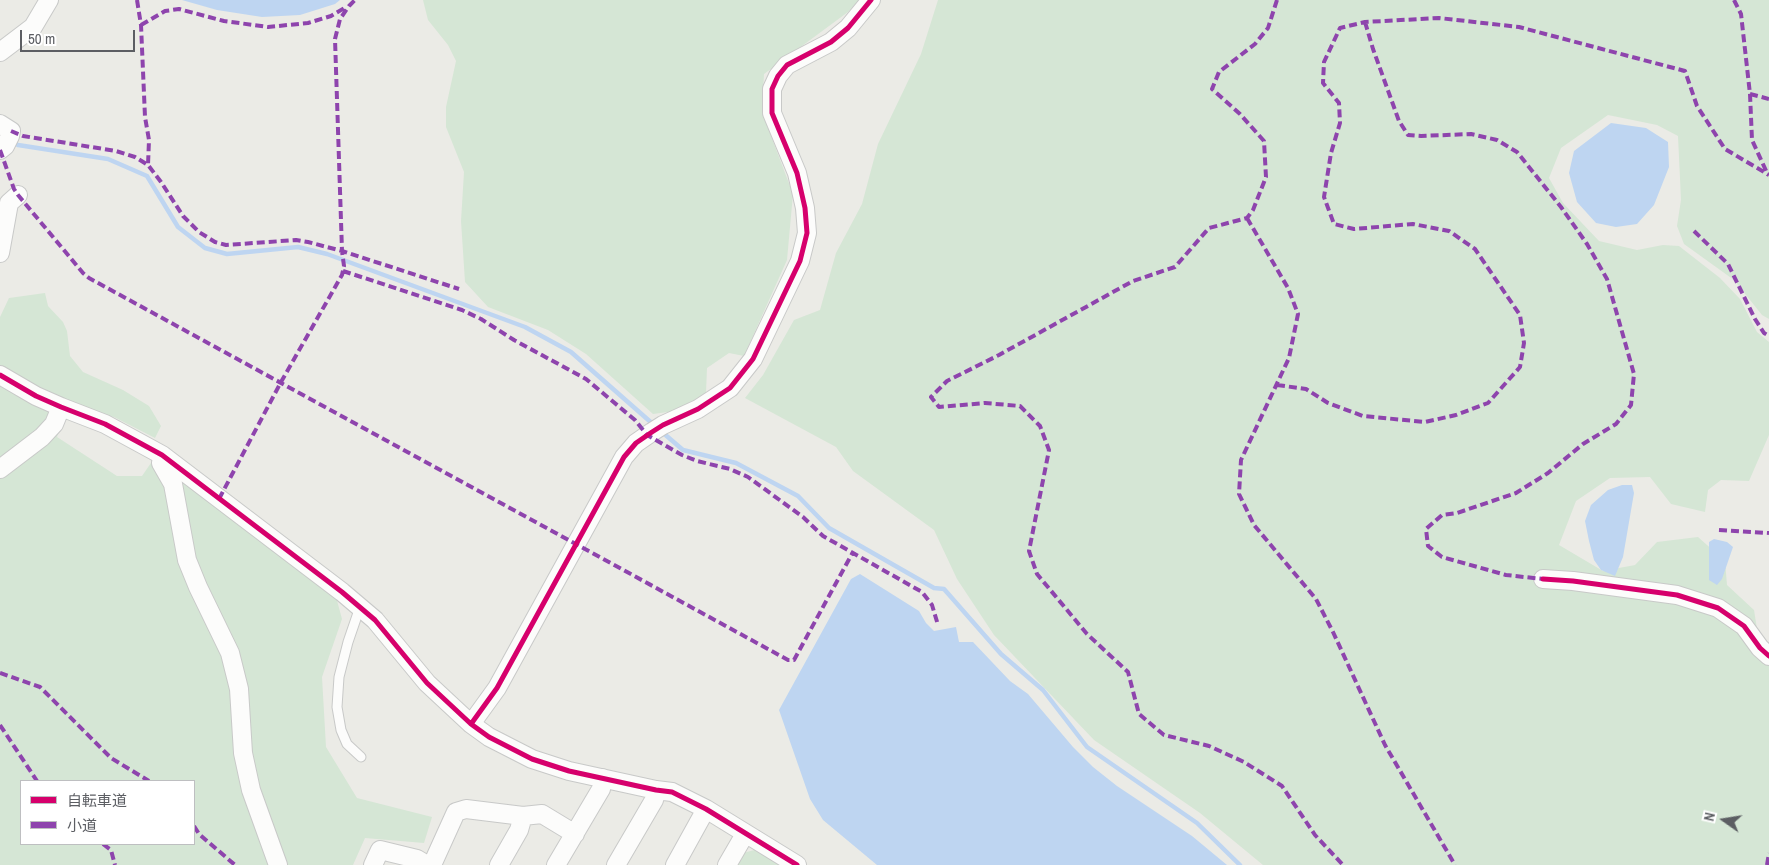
<!DOCTYPE html>
<html>
<head>
<meta charset="utf-8">
<style>
	body { margin:0 }
	#map { position:relative; width:1769px; height:865px; overflow:hidden; background:#ebebe6; font-family:"Archivo Narrow","Noto Sans JP",sans-serif }
	canvas { display:block }
	.legend { position:absolute; left:20px; top:780px; width:175px; height:65px; box-sizing:border-box; background:#fff; border:1px solid #bebfc1; margin:0; padding:6px 9px; list-style:none; font-size:15px; color:#5c5e63 }
	.legend li { display:flex; align-items:center; gap:10px; height:25px }
	.legend b { width:25px; border:1px solid #bebfc1 }
	.north { position:absolute; left:1699px; top:795px; width:50px; height:50px; -webkit-text-stroke:4px #fff; paint-order:stroke; rotate:283deg; font-size:14px; font-weight:700; line-height:20px; text-align:center; color:#5c5e63 }
	.north::after { content:''; display:block; margin:auto; width:18px; height:22px; background:#5c5e63; clip-path:polygon(50% 0,100% 100%,50% 72%,0 100%) }
	.scale { position:absolute; left:20px; top:30px; width:115px; height:22px; box-sizing:border-box; border:2px solid #5c5e63; border-top:0; padding-left:6px; font-size:15px; line-height:18px; white-space:nowrap; color:#5c5e63; -webkit-text-stroke:4px #fff; paint-order:stroke }
</style>
</head>
<body>
<div id="map">
<canvas width="1769" height="865"></canvas>
<ul class="legend">
<li><b style="height:6px;background:#d6006c"></b>自転車道</li>
<li><b style="height:6px;background:#8e44ad"></b>小道</li>
</ul>
<div class="north">N</div>
<div class="scale">50 m</div>
</div>
<script>
const g = document.querySelector('canvas').getContext('2d');
g.lineJoin = 'round';
function fillPath(path, color) {
  g.fillStyle = color;
  g.fill(path, 'evenodd');
}
function shape(rows) {
  const path = new Path2D();
  for (const r of rows) {
    path.moveTo(r[0], r[1]);
    for (let i = 2; i < r.length; i += 2) path.lineTo(r[i], r[i + 1]);
  }
  return path;
}
function strokePath(path, color, width, dash) {
  g.strokeStyle = color;
  g.lineWidth = width;
  g.lineCap = dash ? 'butt' : 'round';
  g.setLineDash(dash || []);
  g.stroke(path);
}
const green = shape([
	[423,0,859,0,848,12,764,74,762,112,793,194,787,260,744,356,729,353,707,368,706,393,675,411,653,414,586,354,548,330,488,307,465,282,461,221,464,172,446,127,446,107,456,61,448,45,428,20],
	[938,0,1769,0,1769,319,1762,315,1734,280,1684,244,1677,226,1681,200,1678,136,1657,125,1608,115,1561,148,1549,178,1563,203,1599,241,1637,250,1663,245,1679,246,1720,278,1740,299,1757,332,1769,342,1769,435,1749,481,1721,480,1708,490,1705,512,1671,504,1650,477,1610,478,1576,501,1559,545,1603,571,1635,565,1657,542,1698,537,1725,561,1727,585,1754,610,1760,648,1769,662,1769,865,1263,865,1200,813,1094,740,994,635,957,579,934,530,853,471,836,447,745,398,763,375,794,320,820,310,836,253,862,204,878,144,921,54],
	[45,293,48,306,63,322,67,331,70,356,83,372,123,390,149,406,161,426,155,438,114,417,80,410,65,417,57,437,117,476,142,476,153,460,189,484,335,593,342,619,322,677,326,747,357,798,432,817,424,843,365,838,353,865,0,865,0,317,9,298],
	[21,781,194,781,194,844,21,844],
	[762,848,785,865,736,865,743,853]
]);
const water = shape([
	[182,0,340,0,335,4,300,15,262,17,217,10],
	[1611,123,1646,128,1668,142,1669,167,1654,205,1637,224,1616,227,1596,223,1577,202,1569,173,1574,151],
	[1622,485,1632,485,1634,493,1623,557,1615,576,1601,570,1594,560,1589,541,1585,521,1591,505,1608,490],
	[1714,539,1727,542,1733,547,1722,579,1717,585,1709,580,1709,542],
	[860,574,919,611,926,623,934,631,956,627,959,642,973,642,1010,681,1028,694,1073,747,1093,767,1117,786,1192,836,1227,865,877,865,823,820,810,799,779,710,851,579]
]);
const stream = shape([
	[12,142,18,145,108,159,147,176,178,227,205,248,227,254,298,247,327,254,525,327,571,352,654,425],
	[662,432,683,450,736,463,798,496,829,528,934,588,944,589,1001,654,1043,690,1087,747,1197,823,1240,865]
]);
const lane = shape([
	[360,607,348,642,339,677,337,707,341,730,347,744,361,757]
]);
const street = shape([
	[0,52,33,27,49,0],
	[0,124,11,131,10,136,5,146,0,150],
	[0,253,9,203,18,195],
	[0,375,36,396,61,407,105,424,162,455,342,592,375,620,427,683,471,724,489,737,532,759,569,771,656,790,672,792,706,809,797,865],
	[162,455,161,463,173,484,187,560,198,587,230,653,239,689,243,753,251,790,278,865],
	[0,469,42,437,54,424,61,407],
	[1543,579,1573,581,1677,595,1718,608,1744,626,1760,648,1769,656],
	[471,724,497,688,624,457,636,443,652,432,663,425,698,409,730,388,753,359,800,261,807,233,805,208,797,173,772,113,772,89,778,76,787,65,831,42,848,28,871,0],
	[523,816,542,814,575,834],
	[373,865,380,850,417,859,427,865],
	[432,865,456,812,466,809,523,816,519,830,499,865],
	[556,865,601,789,603,778],
	[616,865,654,800,656,790],
	[675,865,706,809],
	[727,865,745,834]
]);
const quiet = shape([
	[137,0,141,25,145,117,149,140,148,165],
	[1277,0,1268,28,1255,44,1219,72,1212,89,1240,114,1264,141,1266,177,1253,210,1247,218,1209,228,1175,267,1133,281,999,355,947,381,931,397,939,407,985,403,1020,406,1040,426,1049,450,1029,551,1037,574,1087,634,1128,672,1139,714,1164,735,1209,746,1244,762,1282,786,1315,835,1343,865],
	[1734,0,1741,14,1750,94,1752,140,1768,175],
	[1365,22,1373,49,1399,121,1408,135,1421,136,1471,134,1497,140,1517,152,1561,207,1587,244,1607,279,1634,374,1631,405,1616,424,1583,444,1548,473,1516,493,1457,513,1442,515,1426,529,1428,546,1442,557,1506,575,1543,579],
	[141,25,165,11,179,9,224,21,268,27,308,23,331,16,346,7],
	[1750,94,1769,99],
	[11,131,23,136,116,151,135,157,148,165,161,182,183,216,199,232,215,242,226,245,296,240,308,242,342,251,459,289],
	[0,150,14,189,18,195,83,273,89,278,788,660,794,660,853,552],
	[1247,218,1288,288,1298,314,1289,358,1241,460,1239,494,1254,525,1316,599,1333,632,1385,745,1455,865],
	[1694,231,1728,264,1755,319,1764,333,1769,336],
	[343,271,462,310,481,319,514,340,586,379,635,420,647,435,682,455,697,461,730,469,748,477,803,517,823,536,922,592,932,605,938,625],
	[1277,385,1306,389,1328,403,1363,416,1425,422,1456,415,1488,403,1520,367,1524,343,1520,315,1475,249,1449,231,1413,224,1354,229,1334,224,1324,197,1331,153,1340,123,1339,103,1323,83,1324,62,1340,28,1365,22,1439,18,1519,27,1685,71,1697,106,1725,149,1769,175],
	[219,499,281,382,342,275,344,266,342,251,335,39,340,19,349,6,355,0],
	[1719,530,1769,533],
	[0,673,40,687,111,758,149,781],
	[0,725,37,781],
	[194,826,199,834,235,865],
	[103,844,111,850,115,865],
	[1767,865,1769,853]
]);
const cycleway = shape([
	[0,375,36,396,61,407,105,424,162,455,342,592,375,620,427,683,471,724,489,737,532,759,569,771,656,790,672,792,706,809,797,865],
	[1543,579,1573,581,1677,595,1718,608,1744,626,1760,648,1769,656],
	[471,724,497,688,624,457,636,443,652,432,663,425,698,409,730,388,753,359,800,261,807,233,805,208,797,173,772,113,772,89,778,76,787,65,831,42,848,28,871,0]
]);
fillPath(green, '#d5e6d5');
fillPath(water, '#bed5f1');
strokePath(stream, '#bed5f1', 4.5);
strokePath(lane, '#c8c9c8', 11);
strokePath(street, '#c8c9c8', 20);
strokePath(lane, '#fcfcfb', 9);
strokePath(street, '#fcfcfb', 18);
strokePath(quiet, '#8e44ad', 4, [8, 4]);
strokePath(cycleway, '#d6006c', 5);
</script>
</body>
</html>
